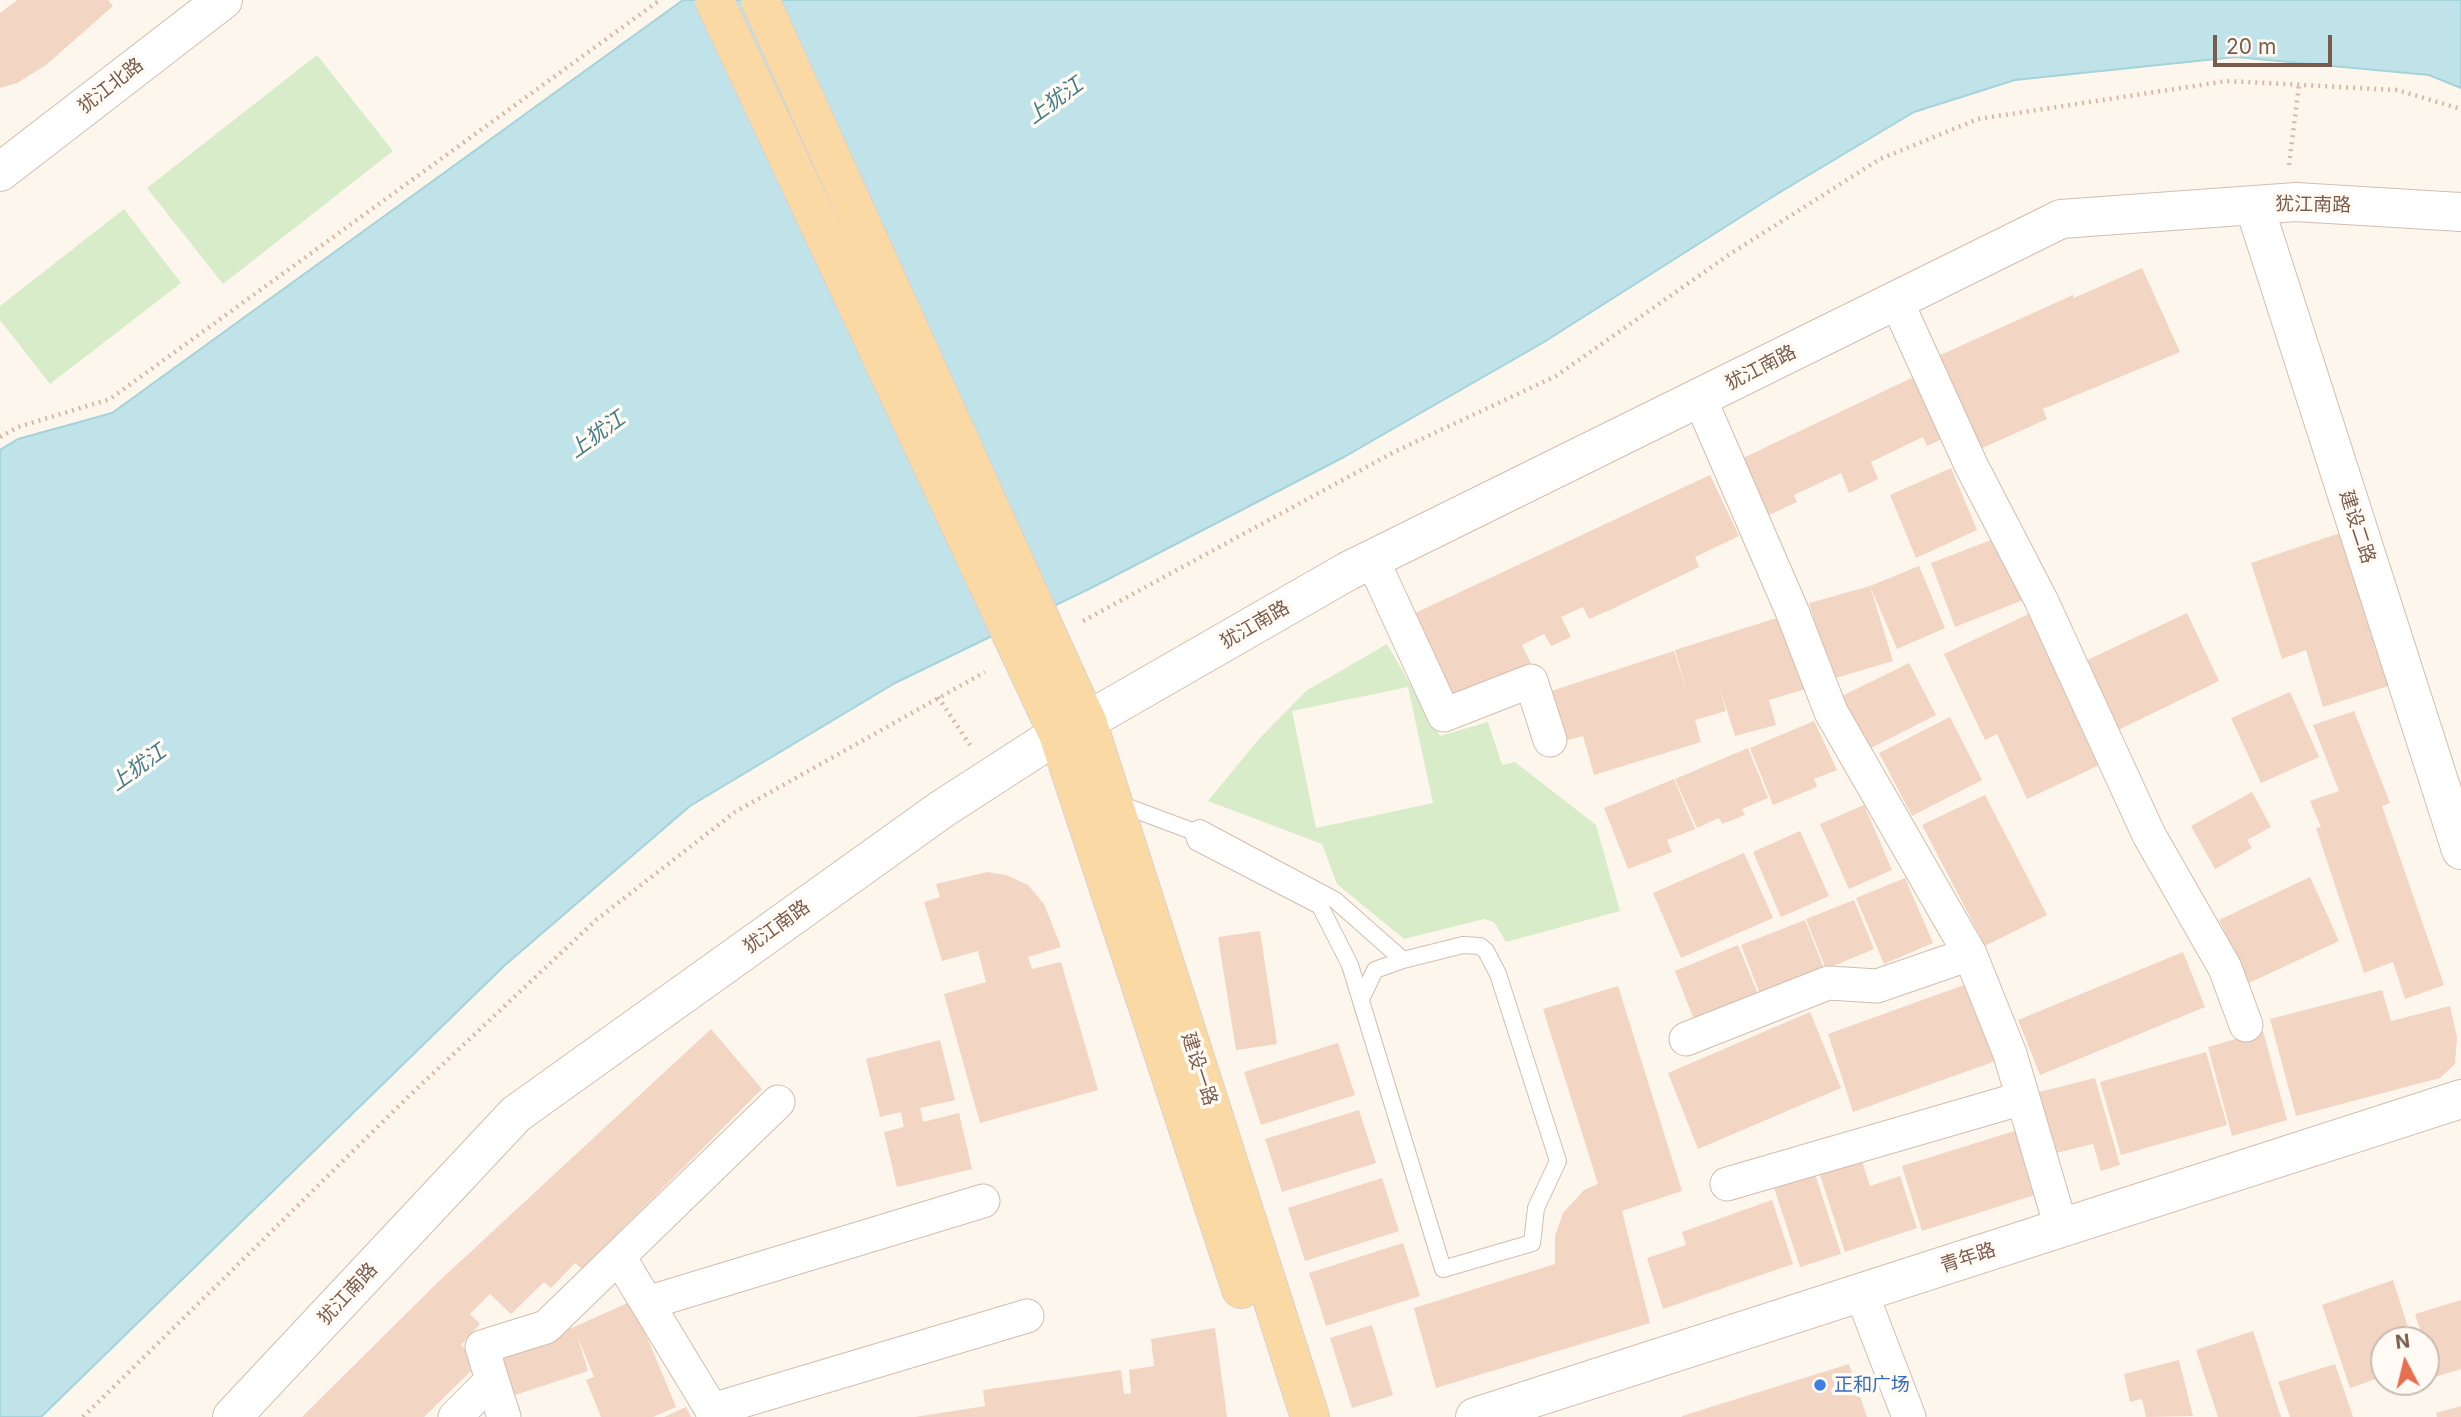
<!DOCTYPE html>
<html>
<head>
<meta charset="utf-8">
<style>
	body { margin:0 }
	#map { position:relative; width:2461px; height:1417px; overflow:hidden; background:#fdf6ec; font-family:Inter,sans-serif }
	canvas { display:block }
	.north { position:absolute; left:2370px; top:1326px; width:70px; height:70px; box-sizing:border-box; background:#fffaf3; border:2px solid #cabbb1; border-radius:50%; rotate:353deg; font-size:19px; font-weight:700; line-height:28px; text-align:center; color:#7a5c4d }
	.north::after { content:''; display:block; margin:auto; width:24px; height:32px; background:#e76f51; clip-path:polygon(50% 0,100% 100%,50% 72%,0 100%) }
	.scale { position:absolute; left:2213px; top:35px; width:119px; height:32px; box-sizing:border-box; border:4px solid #7a5c4d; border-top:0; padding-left:9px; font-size:21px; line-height:24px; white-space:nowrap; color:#7a5c4d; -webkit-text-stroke:5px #fffaf3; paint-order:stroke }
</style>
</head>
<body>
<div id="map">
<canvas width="2461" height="1417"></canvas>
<div class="north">N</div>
<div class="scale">20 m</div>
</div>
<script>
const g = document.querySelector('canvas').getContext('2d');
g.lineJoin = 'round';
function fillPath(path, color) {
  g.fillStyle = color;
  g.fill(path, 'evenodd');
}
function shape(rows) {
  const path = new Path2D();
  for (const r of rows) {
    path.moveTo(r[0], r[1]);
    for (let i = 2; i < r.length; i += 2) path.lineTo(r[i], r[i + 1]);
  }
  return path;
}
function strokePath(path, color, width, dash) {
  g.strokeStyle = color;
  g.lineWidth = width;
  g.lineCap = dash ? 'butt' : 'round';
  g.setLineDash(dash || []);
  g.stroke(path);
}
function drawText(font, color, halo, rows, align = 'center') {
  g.font = font + ' Inter,"Noto Sans SC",sans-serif';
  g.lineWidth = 7;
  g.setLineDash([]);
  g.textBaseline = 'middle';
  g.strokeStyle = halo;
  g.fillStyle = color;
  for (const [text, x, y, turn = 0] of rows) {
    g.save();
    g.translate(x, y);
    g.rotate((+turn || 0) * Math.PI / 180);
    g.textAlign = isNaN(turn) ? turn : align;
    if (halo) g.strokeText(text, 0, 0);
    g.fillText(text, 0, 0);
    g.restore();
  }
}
const green = shape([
	[317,55,393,151,223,284,147,188],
	[124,209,181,283,50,384,0,320,0,306],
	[1387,644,1440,736,1488,722,1502,765,1515,762,1596,825,1620,911,1506,942,1494,922,1484,919,1404,939,1337,884,1322,844,1208,801,1258,740,1306,691],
	[1408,687,1433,803,1316,828,1292,711]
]);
const water = shape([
	[683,0,2461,0,2461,88,2429,75,2235,57,2015,80,1914,112,1777,194,1544,342,1344,457,1093,587,895,683,690,806,504,966,41,1417,0,1417,0,450,18,439,112,413,683,0]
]);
const building = shape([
	[17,0,108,0,113,6,46,65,17,83,0,88,0,13],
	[2142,268,2180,352,2043,409,2047,419,1980,449,1938,356,2073,295,2074,298],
	[1920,374,1948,436,1927,446,1923,437,1871,462,1878,479,1849,493,1841,473,1794,495,1797,502,1769,515,1743,458],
	[1951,468,1977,530,1916,558,1890,495],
	[1710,475,1739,536,1695,557,1699,567,1610,610,1589,619,1583,607,1561,617,1571,637,1551,646,1544,634,1522,645,1533,668,1453,704,1411,615],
	[2343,532,2394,684,2323,707,2306,650,2282,659,2251,563],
	[1999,537,2023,600,1955,627,1931,563],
	[1919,566,1945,628,1897,649,1870,586],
	[1870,586,1893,661,1832,679,1809,603],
	[2037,610,2108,761,2027,799,1997,734,1985,740,1944,654],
	[2187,613,2219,681,2116,731,2083,662],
	[1783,616,1809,688,1769,700,1776,725,1735,736,1718,682,1726,711,1695,720,1701,742,1594,775,1583,736,1564,741,1548,692,1674,651,1688,696,1675,650],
	[1909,663,1936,715,1865,751,1838,698],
	[2290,692,2319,757,2261,783,2231,718],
	[2354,711,2390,803,2382,806,2444,985,2405,999,2393,962,2364,973,2316,828,2321,827,2310,801,2339,791,2313,725],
	[1950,717,1982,780,1912,816,1879,753],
	[1814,721,1837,770,1814,779,1817,787,1773,805,1750,748],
	[1748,748,1768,798,1742,809,1745,815,1722,824,1719,818,1697,828,1675,779],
	[1674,779,1695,829,1667,840,1672,852,1628,869,1604,808],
	[2252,792,2271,827,2247,840,2252,848,2215,869,2191,826],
	[1985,795,2047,915,1985,946,1922,825],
	[1864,805,1892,870,1849,889,1820,824],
	[1800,831,1829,896,1781,917,1753,852],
	[1744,853,1773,918,1681,958,1653,893],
	[987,872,1006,875,1028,885,1044,904,1061,947,1028,957,1032,969,1061,962,1098,1090,980,1123,944,994,986,982,978,951,942,961,924,902,940,897,936,884],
	[2310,877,2339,941,2249,983,2219,920],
	[1905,878,1933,943,1884,964,1856,898],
	[1854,900,1874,949,1826,969,1806,919],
	[1805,920,1824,969,1760,994,1741,945],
	[1260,931,1277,1044,1236,1050,1218,937],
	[1738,945,1758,994,1694,1020,1675,971],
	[2183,952,2205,1007,2040,1075,2018,1020],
	[1975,981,2004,1058,1853,1112,1828,1034],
	[1618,986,1682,1191,1622,1211,1650,1323,1436,1388,1414,1308,1555,1264,1555,1236,1563,1213,1584,1190,1598,1184,1543,1009],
	[2382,990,2391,1021,2450,1006,2457,1037,2455,1064,2440,1078,2296,1116,2270,1019],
	[1810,1012,1841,1088,1698,1149,1668,1073],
	[711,1029,762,1089,582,1269,575,1263,551,1288,544,1282,511,1314,490,1294,470,1314,480,1324,461,1345,479,1363,424,1417,302,1417,437,1283],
	[2263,1031,2287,1120,2232,1136,2208,1047],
	[940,1040,955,1100,920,1108,923,1122,959,1113,972,1169,897,1187,884,1132,904,1127,901,1112,880,1117,866,1059],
	[1338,1043,1355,1095,1261,1125,1244,1072],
	[2206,1052,2227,1125,2121,1155,2100,1082],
	[2095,1078,2120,1165,2101,1171,2093,1144,2048,1155,2031,1094],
	[1359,1110,1376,1163,1282,1192,1265,1139],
	[2024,1128,2044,1192,1922,1231,1902,1166],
	[1861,1158,1870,1186,1900,1176,1917,1228,1845,1252,1819,1172],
	[1815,1174,1841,1254,1800,1267,1774,1188],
	[1382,1178,1399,1231,1305,1261,1288,1208],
	[1772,1200,1793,1264,1663,1309,1647,1258,1686,1245,1682,1232],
	[1403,1243,1420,1296,1326,1326,1309,1273],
	[2393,1280,2412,1340,2384,1340,2384,1376,2350,1388,2322,1305],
	[2461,1300,2461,1369,2435,1377,2415,1314],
	[632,1301,676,1407,653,1417,601,1417,586,1380,594,1377,577,1335,588,1371,515,1395,500,1351,574,1327],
	[1372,1325,1393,1395,1352,1408,1330,1338],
	[1215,1328,1227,1417,915,1417,985,1406,983,1390,1121,1370,1124,1394,1131,1393,1129,1370,1154,1366,1151,1339],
	[2253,1331,2281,1417,2218,1417,2196,1350],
	[2179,1360,2193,1416,2146,1417,2142,1399,2130,1402,2124,1374],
	[1849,1364,1867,1417,1682,1417,1682,1416],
	[2335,1364,2353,1417,2290,1417,2278,1382],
	[2461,1406,2461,1417,2437,1417,2436,1413],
	[686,1407,691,1417,664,1417]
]);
const path = shape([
	[2289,165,2299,85],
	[0,437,18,427,110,399,660,0],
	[1083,621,1396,451,1556,376,1730,254,1880,159,1978,119,2227,81,2397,90,2461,109],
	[938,697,970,745],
	[83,1417,409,1096,596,920,735,812,985,672]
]);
const service = shape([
	[1117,803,1192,831,1200,828,1335,900,1403,960,1463,945,1480,946,1486,951,1498,974,1558,1161,1536,1208,1532,1243,1443,1269,1350,965,1320,906,1196,842,1192,831],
	[1361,999,1375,970,1403,960]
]);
const minor = shape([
	[1896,300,1971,465,2041,600,2149,835,2225,968,2246,1025],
	[1700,399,1792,611,1831,712,1970,954,2010,1054,2061,1227],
	[1372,559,1444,715,1531,681,1550,740],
	[1686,1039,1828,983,1877,986,1970,954],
	[1727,1184,2023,1098],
	[619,1257,712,1410,713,1417],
	[1861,1292,1909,1417],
	[647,1303,983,1201],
	[492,1380,504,1417],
	[712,1410,1027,1316],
	[455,1417,492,1380,482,1347,546,1327,778,1102]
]);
const tertiary = shape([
	[0,172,223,0],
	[2254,205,2461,850],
	[232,1417,516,1114,942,809,1058,734,1087,721,1348,571,2061,219,2296,202,2461,212],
	[1475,1417,2461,1099]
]);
const primary = shape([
	[1076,698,1087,721,1310,1417],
	[1046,708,1058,734,1241,1289]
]);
const primaryBridge = shape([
	[714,0,1046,708],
	[760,0,1076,698]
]);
const markers = [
	[1820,1385,7,"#3f7fe0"]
];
const streetNames = [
	["犹江北路",111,86,-38],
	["犹江南路",2313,205,1],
	["犹江南路",1761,368,-27],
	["建设二路",2357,527,72],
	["犹江南路",1255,625,-30],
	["犹江南路",777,927,-36],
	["建设一路",1199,1069,72],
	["青年路",1968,1258,-18],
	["犹江南路",348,1294,-47]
];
const shopNames = [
	["正和广场",1834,1385]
];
const waterNames = [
	["上犹江",1055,101,-36],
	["上犹江",597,435,-36],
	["上犹江",138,768,-36]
];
fillPath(green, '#d8ecc9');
fillPath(water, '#bfe3e8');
strokePath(water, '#a5d3da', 2);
fillPath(building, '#f3d5c3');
strokePath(service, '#d1beb0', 18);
strokePath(minor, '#d1beb0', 35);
strokePath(tertiary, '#d1beb0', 40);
strokePath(primary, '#dad1cd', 40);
strokePath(path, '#d9b8a5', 4.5, [2, 5]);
strokePath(service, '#fff', 16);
strokePath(minor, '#fff', 33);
strokePath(tertiary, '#fff', 38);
strokePath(primary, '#fbd9a5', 38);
strokePath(primaryBridge, '#dad1cd', 40, []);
strokePath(primaryBridge, '#fbd9a5', 38);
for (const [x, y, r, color] of markers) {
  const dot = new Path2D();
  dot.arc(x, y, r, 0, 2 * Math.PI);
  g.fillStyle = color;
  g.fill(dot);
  strokePath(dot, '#fffaf3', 2.5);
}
drawText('19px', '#7a5c4d', '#fffaf3', streetNames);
drawText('19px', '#366cbe', '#fffaf3', shopNames, 'left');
drawText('italic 21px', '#437c86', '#fffaf3', waterNames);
</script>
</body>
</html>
